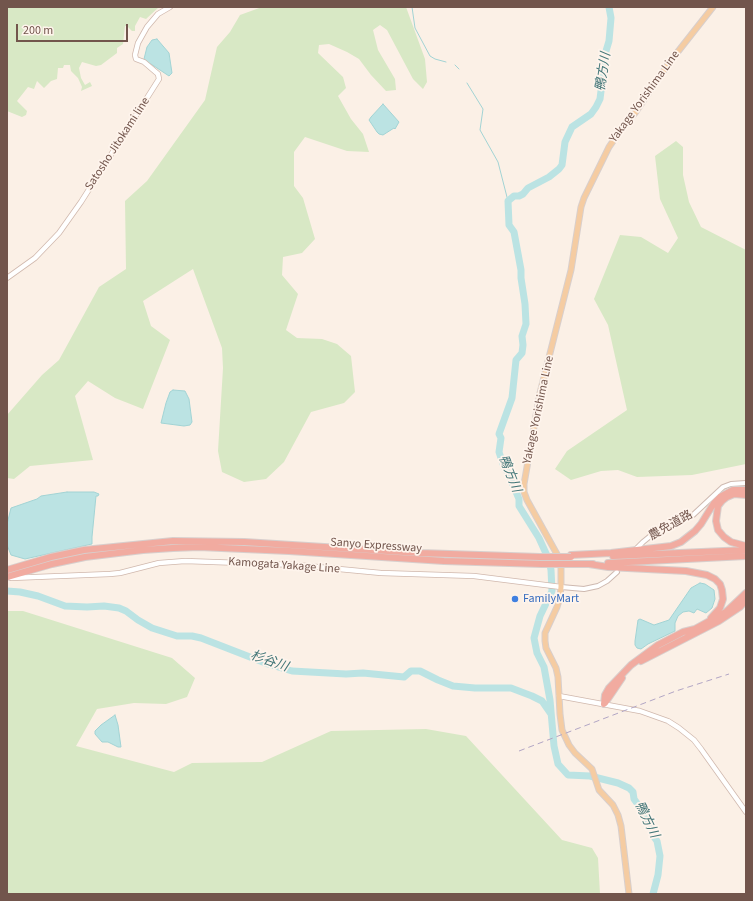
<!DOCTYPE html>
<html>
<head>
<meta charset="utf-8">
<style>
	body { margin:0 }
	#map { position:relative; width:753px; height:901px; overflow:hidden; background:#fbf0e6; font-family:"Source Sans 3",sans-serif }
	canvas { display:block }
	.frame { position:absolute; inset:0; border:8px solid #72554c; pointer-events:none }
	.scale { position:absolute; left:16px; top:24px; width:112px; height:18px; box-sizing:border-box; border:2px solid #72554c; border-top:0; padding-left:5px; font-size:12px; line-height:14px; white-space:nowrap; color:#72554c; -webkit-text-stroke:3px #fef4ec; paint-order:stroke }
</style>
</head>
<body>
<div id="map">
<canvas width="753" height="901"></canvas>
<div class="frame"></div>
<div class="scale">200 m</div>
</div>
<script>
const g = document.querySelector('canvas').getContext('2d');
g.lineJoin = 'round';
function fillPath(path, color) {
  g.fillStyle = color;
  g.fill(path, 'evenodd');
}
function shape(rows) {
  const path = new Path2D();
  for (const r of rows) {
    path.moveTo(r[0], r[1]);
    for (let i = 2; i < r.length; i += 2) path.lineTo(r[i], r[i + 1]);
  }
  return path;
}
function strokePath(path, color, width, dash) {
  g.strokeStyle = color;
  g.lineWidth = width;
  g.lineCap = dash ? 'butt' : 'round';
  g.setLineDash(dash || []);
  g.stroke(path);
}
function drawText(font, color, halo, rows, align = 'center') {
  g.font = font + ' "Source Sans 3","Noto Sans JP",sans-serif';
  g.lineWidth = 3.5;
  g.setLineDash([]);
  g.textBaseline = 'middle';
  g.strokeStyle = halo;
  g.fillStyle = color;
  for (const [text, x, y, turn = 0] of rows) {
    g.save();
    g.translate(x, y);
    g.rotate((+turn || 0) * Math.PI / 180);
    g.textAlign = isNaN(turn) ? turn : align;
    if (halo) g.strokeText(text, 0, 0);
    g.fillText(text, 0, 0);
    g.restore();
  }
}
const green = shape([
	[7,7,159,7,146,19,140,17,135,26,135,31,132,31,127,26,125,26,123,44,117,48,117,53,101,65,96,66,82,62,79,68,81,78,85,85,90,82,92,86,81,91,82,87,78,78,71,71,70,65,64,65,63,68,58,68,57,79,51,81,44,88,37,81,34,89,28,87,17,101,27,111,26,115,22,117,7,111],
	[262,7,406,7,425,59,427,82,423,89,413,79,387,30,380,25,373,30,378,50,395,79,396,90,386,91,371,75,359,59,347,52,329,44,319,45,318,53,343,77,346,88,338,96,351,119,363,134,369,152,347,151,305,137,294,152,294,186,303,198,315,239,302,253,283,257,282,275,298,294,286,330,297,338,322,339,337,344,351,356,355,392,344,403,311,412,284,462,266,479,244,482,222,472,218,451,223,368,222,348,193,269,143,301,151,326,170,340,143,409,115,398,88,381,75,396,93,460,30,466,14,479,7,478,7,415,42,375,59,360,99,287,126,269,125,201,147,181,205,100,217,47,230,32,240,15],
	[676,141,683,147,683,175,689,202,701,227,746,250,746,464,692,475,637,477,618,470,601,471,571,480,555,469,567,451,627,410,608,325,594,299,620,235,641,237,668,253,678,238,660,199,655,156],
	[7,611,23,611,172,658,195,678,187,697,166,704,134,703,97,709,76,746,174,772,192,763,262,762,331,731,426,729,466,736,562,840,592,848,598,858,600,894,7,894]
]);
const water = shape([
	[157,39,169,53,172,73,169,76,151,64,149,64,144,59,147,47,152,40,157,39],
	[383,104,399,122,395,129,394,128,383,135,379,134,377,132,369,120,371,117,383,104],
	[173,390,185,391,189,399,192,422,190,425,184,426,161,423,166,403,170,392,173,390],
	[67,492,94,492,99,494,98,496,96,496,92,537,92,544,25,559,11,555,7,545,7,524,11,508,37,499,41,496,67,492],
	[700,583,705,584,714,590,715,599,712,608,706,613,697,609,694,613,689,611,683,612,678,616,675,623,675,631,648,644,641,649,637,648,635,645,635,641,638,620,640,619,654,625,669,620,691,588,700,583],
	[115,715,118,725,121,747,118,747,108,742,102,742,95,734,95,731,101,725,115,715]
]);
const stream = shape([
	[412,7,415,28,430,56,435,59,446,62],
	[455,65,459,69],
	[467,83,483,109,480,130,498,162,508,201]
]);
const river = shape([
	[609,7,611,18,609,41,606,51,600,99,596,107,591,114,572,127,565,142,562,165,559,169,549,177,528,188,523,194,519,196,514,196,508,201,509,225,514,232,521,270,521,278,525,304,526,324,522,336,523,345,522,353,516,360,512,398,499,434,501,438,499,452,504,467,508,473,519,499,519,506,539,538,549,560,551,570,552,591,540,616,534,638,537,653,544,667,550,700,554,746,558,764,568,775,590,776,618,783,629,788,633,792,634,799,647,817,654,837,657,841,660,856,658,875,653,894],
	[7,591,20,592,38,596,65,606,87,607,104,606,119,608,126,611,138,620,152,628,177,636,192,636,201,638,268,664,292,671,346,674,363,673,404,677,411,671,420,671,438,680,453,686,475,688,511,688,532,696,542,701,551,714]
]);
const tertiary = shape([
	[637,548,643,542,659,529,693,515,723,487,731,484,746,483],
	[561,587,584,589,598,586,607,581,617,572]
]);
const secondary = shape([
	[7,278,35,258,59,233,81,202,159,79,158,74,144,62,136,59,135,55,138,43,147,27,158,14,170,7],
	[11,578,110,574,120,573,159,563,185,561,297,565,381,573,474,576,561,587],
	[559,696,640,711,668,721,679,728,694,740,701,749,746,812]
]);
const primary = shape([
	[629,894,621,826,618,815,613,805,599,790,592,769,575,753,569,745,562,730,560,714,558,677,556,668,546,648,545,641,545,633,557,607,560,597,561,587,561,566,558,556,527,500,524,492,524,484,540,393,571,270,581,207,584,198,609,147,620,131,635,113,669,63,713,7]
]);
const motorway = shape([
	[746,495,734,494,727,497,722,501,718,506,716,521,718,530,724,537,731,542,746,546],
	[571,555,611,553,671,546,681,542,695,531,701,524,714,503,720,497,733,490,746,490],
	[613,556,746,550],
	[608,563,746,556],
	[573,564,593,564],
	[589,564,608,567,686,571,707,575,715,579,720,584,722,590,723,599,720,608,711,618],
	[7,570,51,557,84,550,173,541,244,542,420,553,540,557],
	[7,577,52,564,85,557,143,550,173,548,199,547,289,551,444,561,542,564],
	[641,661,719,621,740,607,746,600],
	[605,703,622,678],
	[604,704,605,695,609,688,631,665,658,645,683,632,695,629,726,612,746,593]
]);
const rail = shape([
	[519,751,676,691,729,674]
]);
const motorwayBridge = shape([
	[540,557,571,557],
	[542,564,573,564]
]);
const markers = [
	[515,599,4,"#3f7fe0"]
];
const streetNames = [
	["Yakage Yorishima Line",645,97,-54],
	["Satosho Jitokami line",118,144,-57],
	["Yakage Yorishima Line",539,410,-78],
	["農免道路",671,526,-29],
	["Sanyo Expressway",376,546,4],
	["Kamogata Yakage Line",284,566,4]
];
const shopNames = [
	["FamilyMart",523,599]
];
const waterNames = [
	["鴨方川",604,72,-81],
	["鴨方川",509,474,68],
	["杉谷川",269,662,19],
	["鴨方川",646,820,64]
];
fillPath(green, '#d8e8c5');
fillPath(water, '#bbe3e3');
strokePath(water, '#a2d3d4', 1);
strokePath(stream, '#a2d3d4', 1);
strokePath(river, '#bbe3e3', 7);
strokePath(tertiary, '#ceb9b0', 6);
strokePath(secondary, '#d0b8ad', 6);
strokePath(primary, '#d8cfcd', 7);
strokePath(motorway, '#d8cfcd', 8);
strokePath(tertiary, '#fff', 4);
strokePath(secondary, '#fff', 4.5);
strokePath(primary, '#f5cca2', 5);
strokePath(motorway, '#f1aba0', 6);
strokePath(rail, '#b1a5c4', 1, [6, 4]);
strokePath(motorwayBridge, '#d8cfcd', 8, []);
strokePath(motorwayBridge, '#f1aba0', 6);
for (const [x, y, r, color] of markers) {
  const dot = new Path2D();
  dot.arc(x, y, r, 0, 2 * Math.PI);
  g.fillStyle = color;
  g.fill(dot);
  strokePath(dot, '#fef4ec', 1.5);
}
drawText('12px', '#72554c', '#fef4ec', streetNames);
drawText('12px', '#366cbe', '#fef4ec', shopNames, 'left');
drawText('italic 13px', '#417577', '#fef4ec', waterNames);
</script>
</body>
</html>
